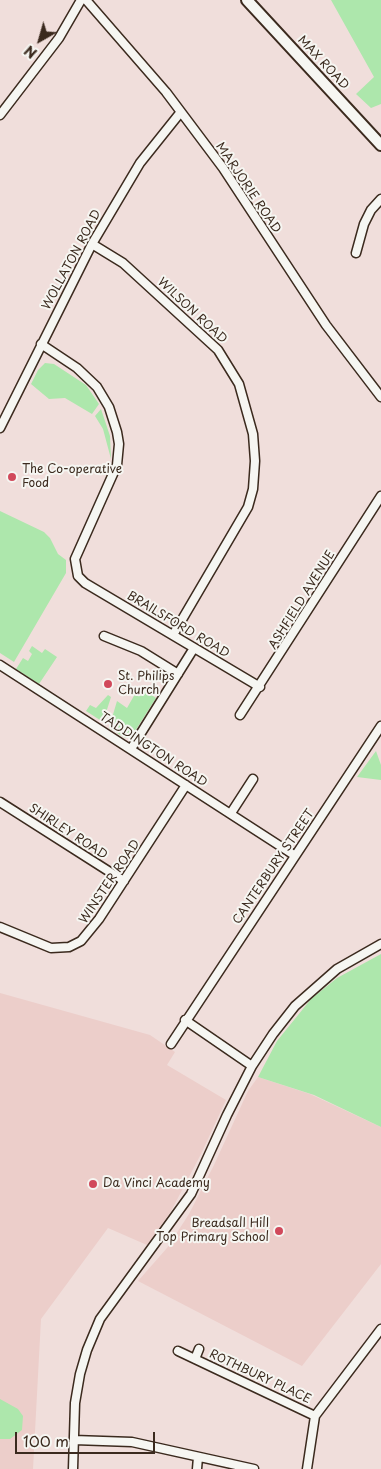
<!DOCTYPE html>
<html>
<head>
<meta charset="utf-8">
<style>
	body { margin:0 }
	#map { position:relative; width:381px; height:1469px; overflow:hidden; background:#f0dedb; font-family:"Playpen Sans",sans-serif }
	canvas { display:block }
	.north { position:absolute; left:15px; top:15px; width:50px; height:50px; -webkit-text-stroke:4px #f6f6f2; paint-order:stroke; rotate:218deg; font-size:14px; font-weight:700; line-height:20px; text-align:center; color:#3b2a1e }
	.north::after { content:''; display:block; margin:auto; width:18px; height:22px; background:#3b2a1e; clip-path:polygon(50% 0,100% 100%,50% 72%,0 100%) }
	.scale { position:absolute; left:15px; top:1432px; width:140px; height:22px; box-sizing:border-box; border:2px solid #3b2a1e; border-top:0; padding-left:6px; font-size:15px; line-height:18px; white-space:nowrap; color:#3b2a1e; -webkit-text-stroke:4px #f6f6f2; paint-order:stroke }
</style>
</head>
<body>
<div id="map">
<canvas width="381" height="1469"></canvas>
<div class="north">N</div>
<div class="scale">100 m</div>
</div>
<script>
const g = document.querySelector('canvas').getContext('2d');
g.lineJoin = 'round';
function fillPath(path, color) {
  g.fillStyle = color;
  g.fill(path, 'evenodd');
}
function shape(rows) {
  const path = new Path2D();
  for (const r of rows) {
    path.moveTo(r[0], r[1]);
    for (let i = 2; i < r.length; i += 2) path.lineTo(r[i], r[i + 1]);
  }
  return path;
}
function strokePath(path, color, width, dash) {
  g.strokeStyle = color;
  g.lineWidth = width;
  g.lineCap = dash ? 'butt' : 'round';
  g.setLineDash(dash || []);
  g.stroke(path);
}
function drawText(font, color, halo, rows, align = 'center') {
  g.font = font + ' "Playpen Sans",sans-serif';
  g.lineWidth = 4;
  g.setLineDash([]);
  g.textBaseline = 'middle';
  g.strokeStyle = halo;
  g.fillStyle = color;
  for (const [text, x, y, turn = 0] of rows) {
    g.save();
    g.translate(x, y);
    g.rotate((+turn || 0) * Math.PI / 180);
    g.textAlign = isNaN(turn) ? turn : align;
    if (halo) g.strokeText(text, 0, 0);
    g.fillText(text, 0, 0);
    g.restore();
  }
}
const built = shape([
	[0,993,150,1035,175,1052,167,1065,226,1100,201,1154,170,1213,147,1245,108,1228,41,1319,33,1469,0,1469],
	[258,1077,310,1094,381,1127,381,1264,302,1366,138,1281,167,1248,189,1214,214,1165,248,1091]
]);
const green = shape([
	[331,0,381,0,381,104,371,108,356,94,374,77],
	[45,363,54,364,86,385,99,404,92,414,65,398,49,399,31,384,38,370],
	[101,409,110,436,111,459,103,429,95,416],
	[0,511,44,532,50,538,58,554,66,560,66,573,14,662,0,653],
	[32,646,42,653,45,649,57,657,39,684,16,669,23,658,28,661,32,654,29,651],
	[139,687,156,698,132,736,125,738,109,728,117,701,127,708],
	[108,695,111,697,103,722,86,711,90,705,96,708],
	[376,751,381,765,381,780,357,777],
	[381,954,381,1127,314,1095,258,1077,277,1041,311,999,337,978],
	[0,1399,18,1409,23,1416,22,1430,10,1439,0,1439]
]);
const street = shape([
	[86,0,166,92,223,168,326,325,381,397],
	[0,115,59,38,81,0],
	[92,244,123,263,218,350,239,384,253,434,255,461,253,489,248,507,173,635],
	[356,253,364,224,371,210,381,199],
	[41,344,77,368,97,387,109,407,117,432,119,444,117,465,75,559,78,576,85,583,260,687],
	[0,428,92,244,140,163,180,113],
	[104,636,141,651,178,674],
	[0,665,294,855],
	[240,715,381,496],
	[131,749,194,648],
	[0,802,124,881],
	[231,813,253,779],
	[0,927,51,948,69,947,81,941,99,919,186,785],
	[185,1020,252,1066],
	[171,1044,381,726],
	[178,1351,315,1416],
	[195,1359,199,1349],
	[74,1440,132,1442,254,1469],
	[73,1469,75,1403,80,1374,87,1350,100,1319,191,1194,227,1115,252,1066,273,1034,295,1006,337,969,381,944],
	[197,1469,198,1457],
	[307,1469,315,1416,381,1329]
]);
const secondary = shape([
	[247,0,381,145]
]);
const markers = [
	[12,477,5,"#d1495b"],
	[108,684,5,"#d1495b"],
	[93,1184,5,"#d1495b"],
	[279,1231,5,"#d1495b"]
];
const streetNames = [
	["MAX ROAD",323,63,47],
	["MARJORIE ROAD",248,188,56],
	["WOLLATON ROAD",72,260,-62],
	["WILSON ROAD",192,311,43],
	["ASHFIELD AVENUE",302,600,-58],
	["BRAILSFORD ROAD",178,625,31],
	["TADDINGTON ROAD",153,750,33],
	["SHIRLEY ROAD",68,832,33],
	["CANTERBURY STREET",274,867,-56],
	["WINSTER ROAD",110,882,-56],
	["ROTHBURY PLACE",260,1377,25]
];
const poiNames = [
	["The Co-operative",22,470],
	["Food",22,484],
	["St. Philips",118,677],
	["Church",118,691],
	["Da Vinci Academy",103,1184],
	["Breadsall Hill",269,1224,"right"],
	["Top Primary School",269,1238,"right"]
];
fillPath(built, '#ecceca');
fillPath(green, '#ade7ac');
strokePath(street, '#3b2a1e', 11);
strokePath(secondary, '#3b2a1e', 14);
strokePath(street, '#f6f6f2', 8);
strokePath(secondary, '#f6f6f2', 10);
for (const [x, y, r, color] of markers) {
  const dot = new Path2D();
  dot.arc(x, y, r, 0, 2 * Math.PI);
  g.fillStyle = color;
  g.fill(dot);
  strokePath(dot, '#f6f6f2', 2);
}
drawText('12px', '#3b2a1e', '#f6f6f2', streetNames);
drawText('12px', '#3b2a1e', '#f6f6f2', poiNames, 'left');
</script>
</body>
</html>
